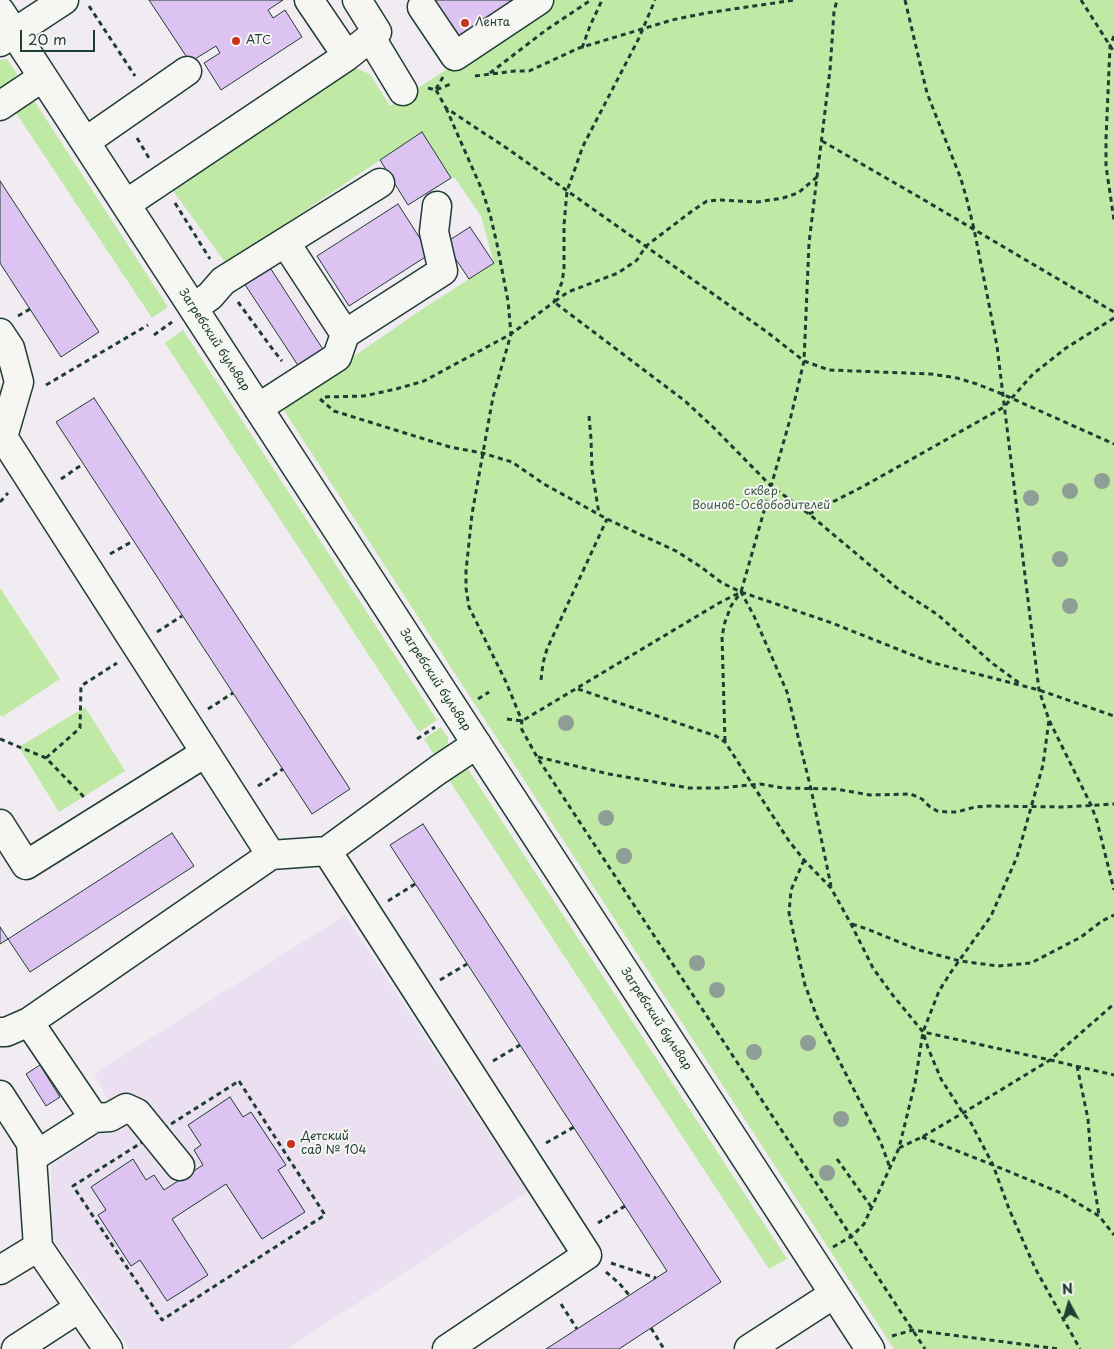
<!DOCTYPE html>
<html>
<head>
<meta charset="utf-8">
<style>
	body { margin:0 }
	#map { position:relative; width:1114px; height:1349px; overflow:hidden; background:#f1ecf2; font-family:"Playpen Sans",sans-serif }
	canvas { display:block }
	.north { position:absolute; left:1044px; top:1279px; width:50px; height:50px; -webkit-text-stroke:4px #f6f6f2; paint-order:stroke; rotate:354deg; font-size:14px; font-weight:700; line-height:20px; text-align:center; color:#1f3d34 }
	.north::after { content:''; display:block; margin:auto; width:18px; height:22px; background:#1f3d34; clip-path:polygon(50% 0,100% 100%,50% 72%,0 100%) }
	.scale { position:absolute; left:20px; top:30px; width:75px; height:22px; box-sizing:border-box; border:2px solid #1f3d34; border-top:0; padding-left:6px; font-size:15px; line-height:18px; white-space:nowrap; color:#1f3d34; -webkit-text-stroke:4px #f6f6f2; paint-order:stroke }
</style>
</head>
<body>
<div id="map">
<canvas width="1114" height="1349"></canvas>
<div class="north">N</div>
<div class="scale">20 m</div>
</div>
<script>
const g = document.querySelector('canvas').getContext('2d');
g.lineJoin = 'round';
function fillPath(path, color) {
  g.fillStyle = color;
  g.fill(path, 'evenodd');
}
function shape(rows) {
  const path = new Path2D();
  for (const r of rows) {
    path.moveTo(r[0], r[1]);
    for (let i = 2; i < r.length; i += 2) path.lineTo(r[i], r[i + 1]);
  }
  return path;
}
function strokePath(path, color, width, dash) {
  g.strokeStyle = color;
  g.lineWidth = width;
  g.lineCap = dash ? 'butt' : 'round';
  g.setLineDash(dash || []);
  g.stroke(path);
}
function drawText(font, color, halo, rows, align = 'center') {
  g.font = font + ' "Playpen Sans",sans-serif';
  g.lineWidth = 4;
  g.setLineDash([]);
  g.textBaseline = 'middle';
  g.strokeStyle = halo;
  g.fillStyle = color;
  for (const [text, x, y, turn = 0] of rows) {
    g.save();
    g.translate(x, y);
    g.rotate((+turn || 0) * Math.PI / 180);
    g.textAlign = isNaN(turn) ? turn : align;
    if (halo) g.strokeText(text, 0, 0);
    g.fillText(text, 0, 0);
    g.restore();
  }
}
const built = shape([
	[345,915,528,1192,287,1349,130,1349,52,1237,51,1165,117,1123,115,1115,94,1074]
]);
const green = shape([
	[554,0,1114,0,1114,1349,894,1349,281,406,427,306,494,263,481,216,455,178,451,178,422,133,380,160,230,261,225,262,168,184,351,69,357,69,370,74,390,106],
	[7,59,17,74,4,94,0,87,0,60],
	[35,102,168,307,152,318,12,107,16,105],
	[183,330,437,720,419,732,165,343],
	[0,588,60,679,2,717,0,714],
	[85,707,125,771,59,812,19,747],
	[441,727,448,738,448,744,445,748,435,756,424,739],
	[466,766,787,1259,769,1269,447,777]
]);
const building = shape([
	[149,0,283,0,268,10,273,18,285,10,302,37,221,90,204,63,220,53,216,46,190,62,149,0],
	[424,0,526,0,455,47,424,0],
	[422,132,451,178,408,205,380,160,422,132],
	[0,181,99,332,61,357,0,263,0,181],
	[398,204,430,254,349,306,317,256,398,204],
	[470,227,494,263,469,279,445,243,470,227],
	[267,263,326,354,301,370,242,280,267,263],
	[94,398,350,789,312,814,56,422,94,398],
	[423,824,721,1282,619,1349,546,1349,667,1271,390,845,423,824],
	[172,833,194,866,30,972,8,939,172,833],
	[0,927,8,939,0,944,0,927],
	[40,1065,60,1097,46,1106,26,1074,40,1065],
	[230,1097,243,1117,251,1112,286,1165,278,1170,305,1212,262,1239,226,1184,172,1219,208,1275,167,1301,140,1260,131,1266,98,1215,106,1210,91,1187,133,1159,146,1180,154,1175,164,1190,203,1165,194,1150,201,1145,188,1125,230,1097]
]);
const path = shape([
	[905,0,927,93,961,179,967,200,974,229,987,294,997,346,1039,690,1049,720,1091,805,1097,821,1114,890],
	[1081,0,1114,52],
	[89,6,135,76],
	[1114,36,1110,46,1106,139,1106,166,1114,220],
	[582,48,590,26,602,0],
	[490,73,546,30,591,0],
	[475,76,515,71,529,71,579,48,672,20,706,13,795,0],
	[428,88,436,90,453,83],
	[436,89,443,77],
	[436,90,446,108,508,149,767,332,804,361,829,370,931,374,957,378,977,384,1002,394,1114,444],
	[446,108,482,190,490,214,497,244,508,301,511,334,493,397,472,514,466,571,466,588,469,607,506,682,522,721,521,728,537,757,925,1349],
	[137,138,149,158],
	[822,141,919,197,1114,312],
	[817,177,798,193,783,198,757,202,718,200,707,201,692,211,646,246,637,260,618,273,568,292,554,302,685,401,713,427,770,485,809,514,897,588,938,615,992,663,1022,685],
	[175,203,210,259],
	[238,302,274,351,282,361],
	[18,316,30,309],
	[154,335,172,322],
	[46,385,148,325],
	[325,397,364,396,396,389,424,381,511,334,554,302,562,282,564,269,564,225,567,191,583,146,639,38,655,0],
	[320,399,334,411,450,447,482,453,512,462,544,484,607,519,676,551,701,567,722,583,741,592,832,623,930,662,1039,690,1114,716],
	[589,416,591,439,592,470,599,514],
	[61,479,83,464],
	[0,502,8,493],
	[809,514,864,486,1004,407,1033,374,1066,348,1114,318],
	[110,554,133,541],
	[157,632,182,616],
	[541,680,543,663,547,649,607,519],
	[578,689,716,736,725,742,789,841,804,860,831,888,851,924,873,968,891,993,923,1032,1050,1060,1114,1075],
	[478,699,489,692],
	[208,709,233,693],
	[507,719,522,721,719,603,741,592,791,416,804,361,809,243,830,70,834,12,837,0],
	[0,739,46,758,84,797],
	[417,739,435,727],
	[725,741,722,636,725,622,731,606,741,592,754,616,787,692,811,789,831,886],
	[538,757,609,774,689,788,720,788,760,784,783,788,836,789,870,795,911,794,922,799,929,806,937,811,948,812,957,812,975,807,989,806,1065,807,1114,804],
	[46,758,80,728,81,686,117,663],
	[258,786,283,769],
	[804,860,791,890,789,913,805,985,817,1017,881,1143,890,1168],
	[388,901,415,884],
	[852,924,867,929,919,950,960,961,998,966,1031,963,1081,937,1102,921,1114,915],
	[440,980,467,964],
	[924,1035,928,1048,941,1079,963,1113,971,1123,993,1165,1009,1209,1035,1268,1080,1349],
	[493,1061,520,1045],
	[1077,1066,1088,1119,1092,1172,1099,1215],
	[239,1081,325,1215,162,1320,73,1186,239,1081],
	[922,1137,993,1165,1061,1193,1099,1216,1114,1235],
	[546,1143,574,1127],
	[899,1148,922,1137,963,1113,1050,1060,1114,1004],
	[837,1159,872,1208],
	[598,1223,625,1206],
	[833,1247,852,1236,864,1224,899,1148,915,1083,923,1032,939,991,951,972,991,916,1017,857,1043,765,1049,720],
	[611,1263,656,1278],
	[606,1272,619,1283,629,1295],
	[561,1304,577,1329],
	[651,1328,664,1349],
	[892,1336,913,1330,1059,1349]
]);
const minor = shape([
	[309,0,347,56],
	[422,7,455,56,539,0],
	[0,11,870,1349],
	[371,38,403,91],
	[0,42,64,0],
	[0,106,43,77],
	[85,142,187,71],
	[126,204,347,56,377,32,357,0],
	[285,242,345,334],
	[193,308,210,296,223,281,380,183],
	[0,333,10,348,19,382,3,437,0,439],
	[258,408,337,357,345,334,443,271,434,232,437,206],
	[3,437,271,855],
	[0,824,26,865,205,753],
	[327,851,587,1255,447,1349],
	[29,1022,94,1118,33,1157],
	[0,1032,6,1032,29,1022,271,855,327,851,438,770,477,744],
	[0,1095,31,1143,38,1247],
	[94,1118,110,1117,126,1108,137,1113,180,1166],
	[0,1270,38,1247,108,1349],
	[16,1349,79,1308],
	[749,1349,834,1294]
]);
const trees = [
	[1102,481],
	[1070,491],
	[1031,498],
	[1060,559],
	[1070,606],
	[566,723],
	[606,818],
	[624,856],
	[697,963],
	[717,990],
	[808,1043],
	[754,1052],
	[841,1119],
	[827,1173]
];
const markers = [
	[465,23,5,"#c8321e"],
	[236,41,5,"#c8321e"],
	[291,1144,5,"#c8321e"]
];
const poiNames = [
	["Лента",475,23],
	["АТС",246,41],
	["Детский",301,1137],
	["сад № 104",301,1151]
];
const streetNames = [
	["Загребский бульвар",214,340,57],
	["Загребский бульвар",435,680,57],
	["Загребский бульвар",656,1019,57]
];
const parkNames = [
	["сквер",761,492],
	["Воинов-Освободителей",761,506]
];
fillPath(built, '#ebe0f2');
fillPath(green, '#bfe9a5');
fillPath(building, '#dcc3f2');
strokePath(building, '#1f3d34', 1);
strokePath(minor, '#1f3d34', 31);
strokePath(path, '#1f3d34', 3, [5, 4]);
strokePath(minor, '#f6f6f2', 28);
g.fillStyle = '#8f9e96';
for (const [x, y] of trees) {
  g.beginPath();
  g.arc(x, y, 8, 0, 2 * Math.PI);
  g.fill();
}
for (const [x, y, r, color] of markers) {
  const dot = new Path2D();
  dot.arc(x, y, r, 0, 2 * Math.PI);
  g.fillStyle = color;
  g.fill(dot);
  strokePath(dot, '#f6f6f2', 2);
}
drawText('12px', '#1f3d34', '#f6f6f2', poiNames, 'left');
drawText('12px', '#1f3d34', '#f6f6f2', streetNames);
drawText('12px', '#3f5f4b', '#f6f6f2', parkNames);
</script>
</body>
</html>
